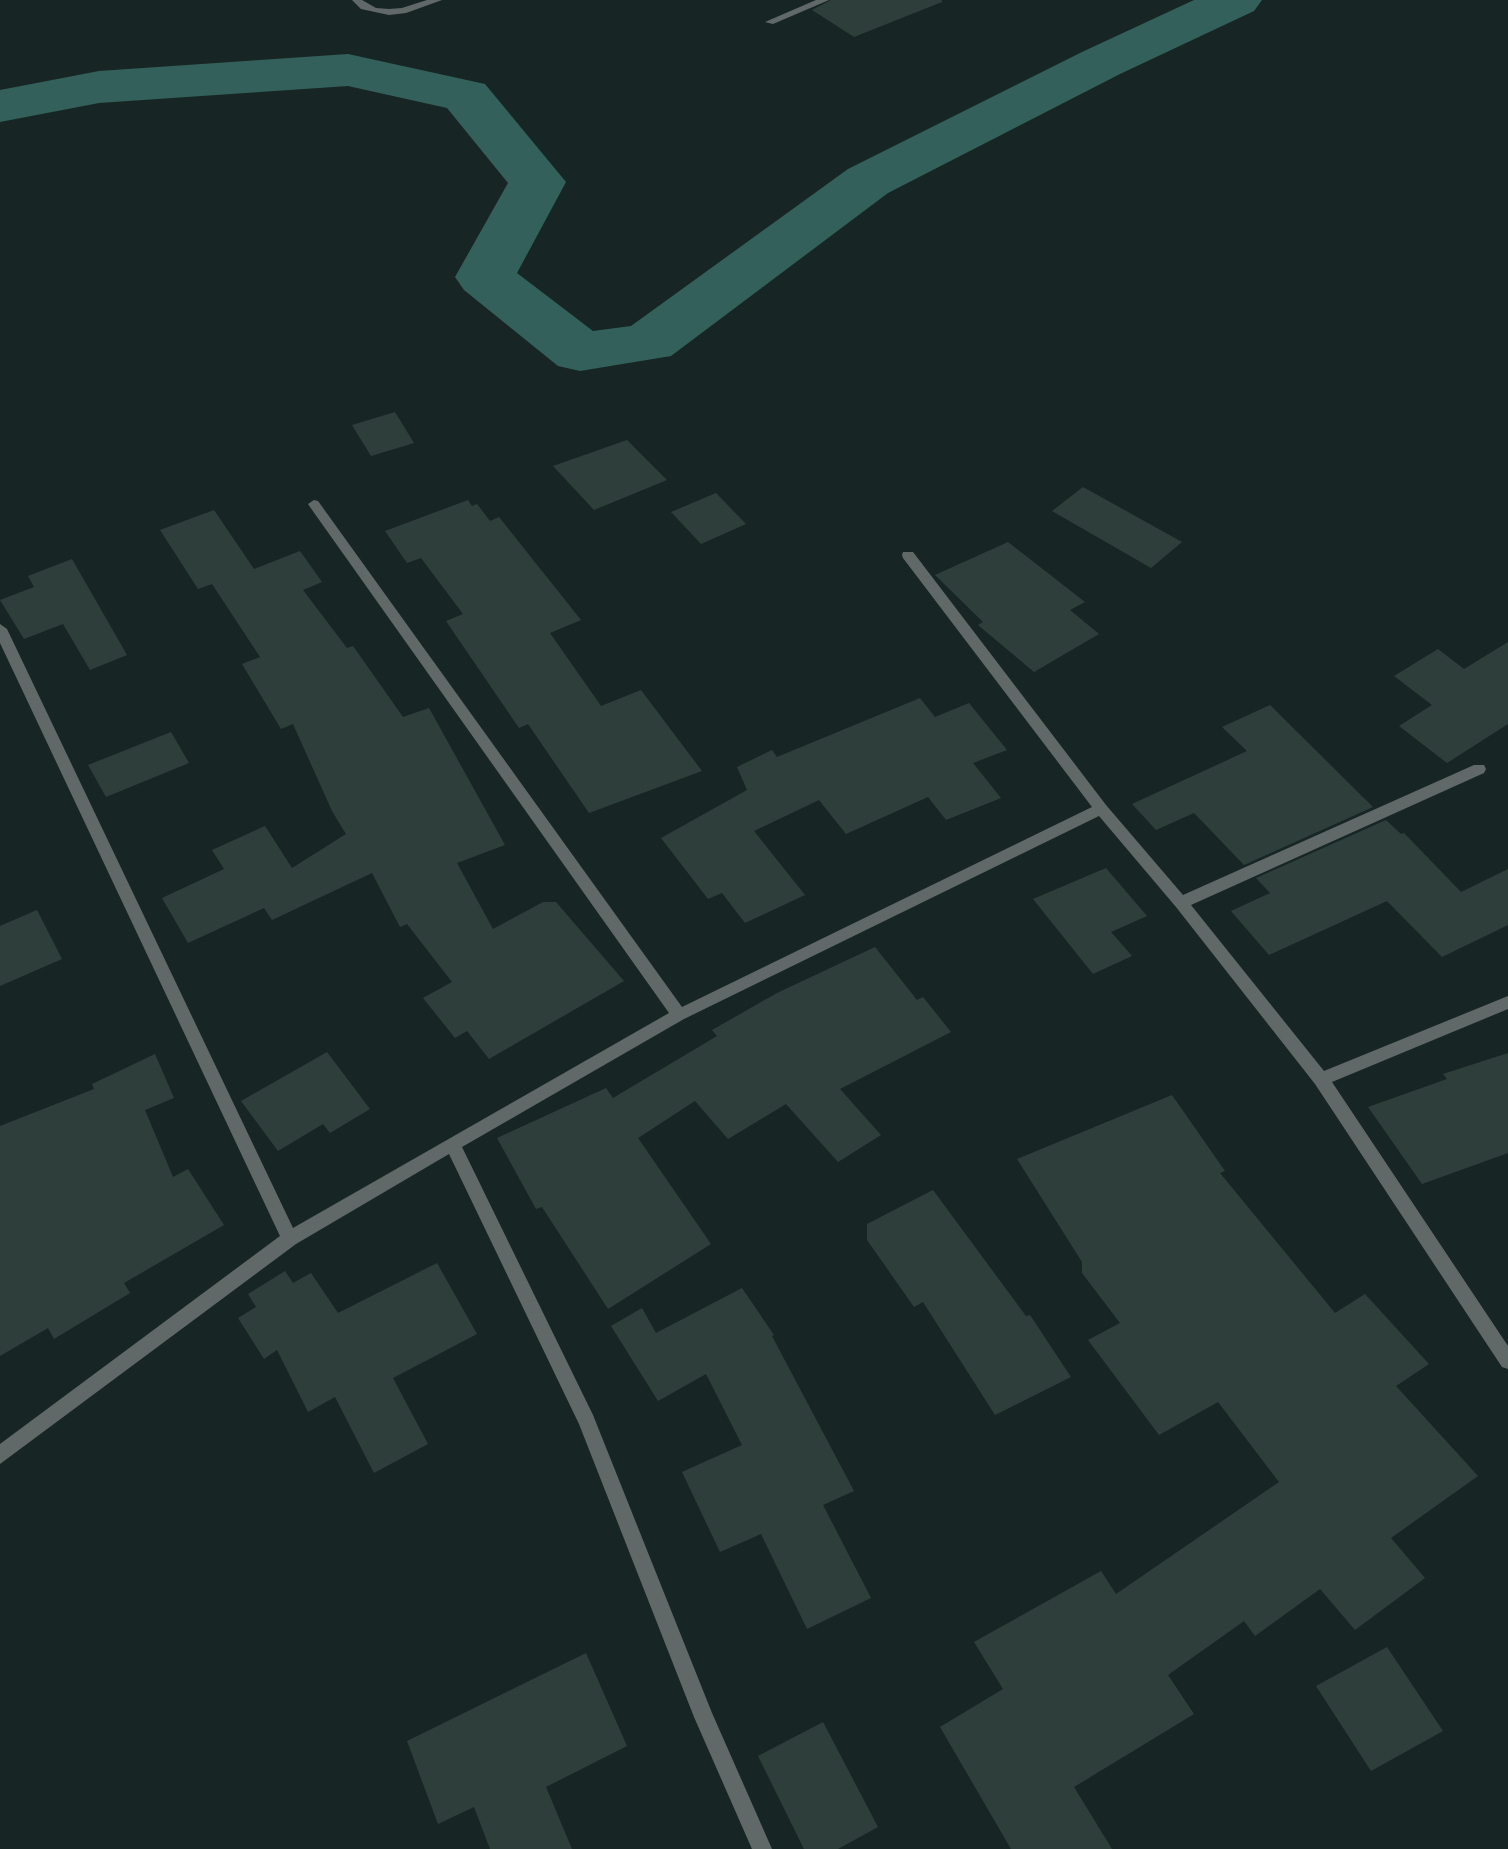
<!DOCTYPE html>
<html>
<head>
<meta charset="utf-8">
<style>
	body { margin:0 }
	canvas { display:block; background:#172624 }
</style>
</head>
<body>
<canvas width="1508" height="1849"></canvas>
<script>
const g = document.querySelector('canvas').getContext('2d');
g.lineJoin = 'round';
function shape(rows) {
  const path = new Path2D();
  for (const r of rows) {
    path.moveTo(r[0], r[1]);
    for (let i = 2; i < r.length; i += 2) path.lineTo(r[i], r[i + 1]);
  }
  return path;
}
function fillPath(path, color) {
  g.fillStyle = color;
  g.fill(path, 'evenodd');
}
const river = shape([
	[1194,0,1262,0,1254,11,1120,74,888,193,671,356,580,371,558,366,464,290,455,277,508,183,447,108,348,86,99,103,0,122,0,90,99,71,348,54,485,84,566,182,517,273,593,331,631,326,848,169,1082,52,1194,0]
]);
const building = shape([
	[831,0,942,0,942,2,854,37,812,10],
	[395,412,414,443,371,456,352,425],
	[627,440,667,480,594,510,553,466],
	[1083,487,1182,542,1151,568,1052,511],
	[716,493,746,524,701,544,671,512],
	[468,500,472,506,477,504,490,521,499,517,581,620,550,633,601,706,641,690,702,771,589,813,528,724,519,728,446,621,463,614,421,558,407,563,385,531],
	[214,510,254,569,300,551,322,582,303,590,347,648,353,646,403,717,429,708,505,845,457,863,493,929,543,902,556,902,624,981,489,1059,467,1031,455,1038,423,998,452,982,407,924,400,927,372,873,272,920,264,908,188,943,162,898,224,869,212,850,265,826,292,868,346,834,332,811,293,724,281,729,242,664,260,657,212,584,198,589,160,530],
	[1008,542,1085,602,1070,610,1099,634,1034,672,978,625,983,622,935,575],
	[72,559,127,655,90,670,63,624,24,639,0,600,34,587,28,576],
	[1508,642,1508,724,1447,763,1399,726,1432,705,1394,676,1438,649,1464,669],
	[920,698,935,717,969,703,1007,750,973,763,1001,798,946,820,928,797,846,834,819,800,754,831,805,895,745,923,722,893,708,899,661,838,747,790,737,767,772,750,777,757],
	[1270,705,1373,807,1244,865,1194,813,1156,830,1132,804,1247,751,1222,727],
	[171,732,189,763,106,797,88,765],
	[1386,820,1401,834,1404,833,1461,892,1508,869,1508,925,1442,957,1387,901,1269,955,1231,911,1270,893,1256,878],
	[1106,868,1147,916,1111,932,1132,956,1093,974,1033,899],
	[37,910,62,959,0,986,0,926],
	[875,947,917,1000,923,997,951,1032,840,1089,881,1135,838,1162,786,1104,728,1139,695,1101,638,1138,711,1244,608,1309,542,1207,536,1209,497,1138,606,1088,613,1098,717,1036,712,1030,777,993],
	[327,1052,370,1109,330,1133,323,1124,278,1151,241,1101],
	[1508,1053,1508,1153,1422,1184,1368,1107,1447,1079,1443,1074],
	[155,1054,174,1098,145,1110,173,1177,188,1169,224,1225,124,1283,130,1293,54,1339,48,1328,0,1356,0,1126,94,1089,92,1084],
	[1172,1095,1225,1171,1220,1173,1335,1313,1365,1294,1429,1364,1396,1386,1478,1476,1391,1538,1425,1578,1355,1630,1320,1589,1255,1636,1244,1621,1168,1675,1194,1714,1074,1787,1112,1849,1011,1849,940,1727,1003,1689,974,1642,1101,1571,1116,1594,1279,1482,1218,1402,1159,1435,1088,1340,1120,1323,1082,1273,1082,1262,1017,1159],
	[933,1190,1026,1316,1030,1315,1071,1377,995,1415,923,1302,914,1307,867,1240,867,1224],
	[437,1263,477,1334,393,1378,428,1444,374,1473,335,1397,308,1412,277,1350,264,1359,238,1318,256,1307,248,1294,285,1271,293,1283,311,1273,338,1313],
	[742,1288,774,1335,772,1336,854,1491,823,1505,871,1598,807,1629,761,1534,720,1552,682,1472,742,1445,706,1374,658,1401,611,1326,642,1308,656,1333],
	[1387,1647,1443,1731,1371,1771,1316,1686],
	[586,1653,627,1746,546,1787,572,1849,490,1849,474,1807,438,1824,407,1741],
	[823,1722,878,1827,838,1849,804,1849,758,1756]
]);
const minor = shape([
	[352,0,362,0,376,8,389,9,402,8,427,0,442,0,406,13,389,15,361,9,352,0],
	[816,0,829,0,773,24,765,22,816,0],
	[314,500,318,501,682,1007,1092,807,903,558,902,555,903,552,913,552,1106,805,1183,895,1474,765,1484,765,1486,769,1484,773,1191,905,1324,1071,1508,996,1508,1009,1332,1082,1508,1346,1508,1369,1502,1367,1315,1084,1176,907,1099,816,684,1019,462,1147,593,1415,712,1713,772,1849,752,1849,694,1717,579,1424,449,1154,296,1244,0,1464,0,1444,280,1236,0,643,0,624,7,629,293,1228,669,1013,310,507,308,504,314,500]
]);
fillPath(river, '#33605a');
fillPath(building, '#2e3e3b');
fillPath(minor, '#616968');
</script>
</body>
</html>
